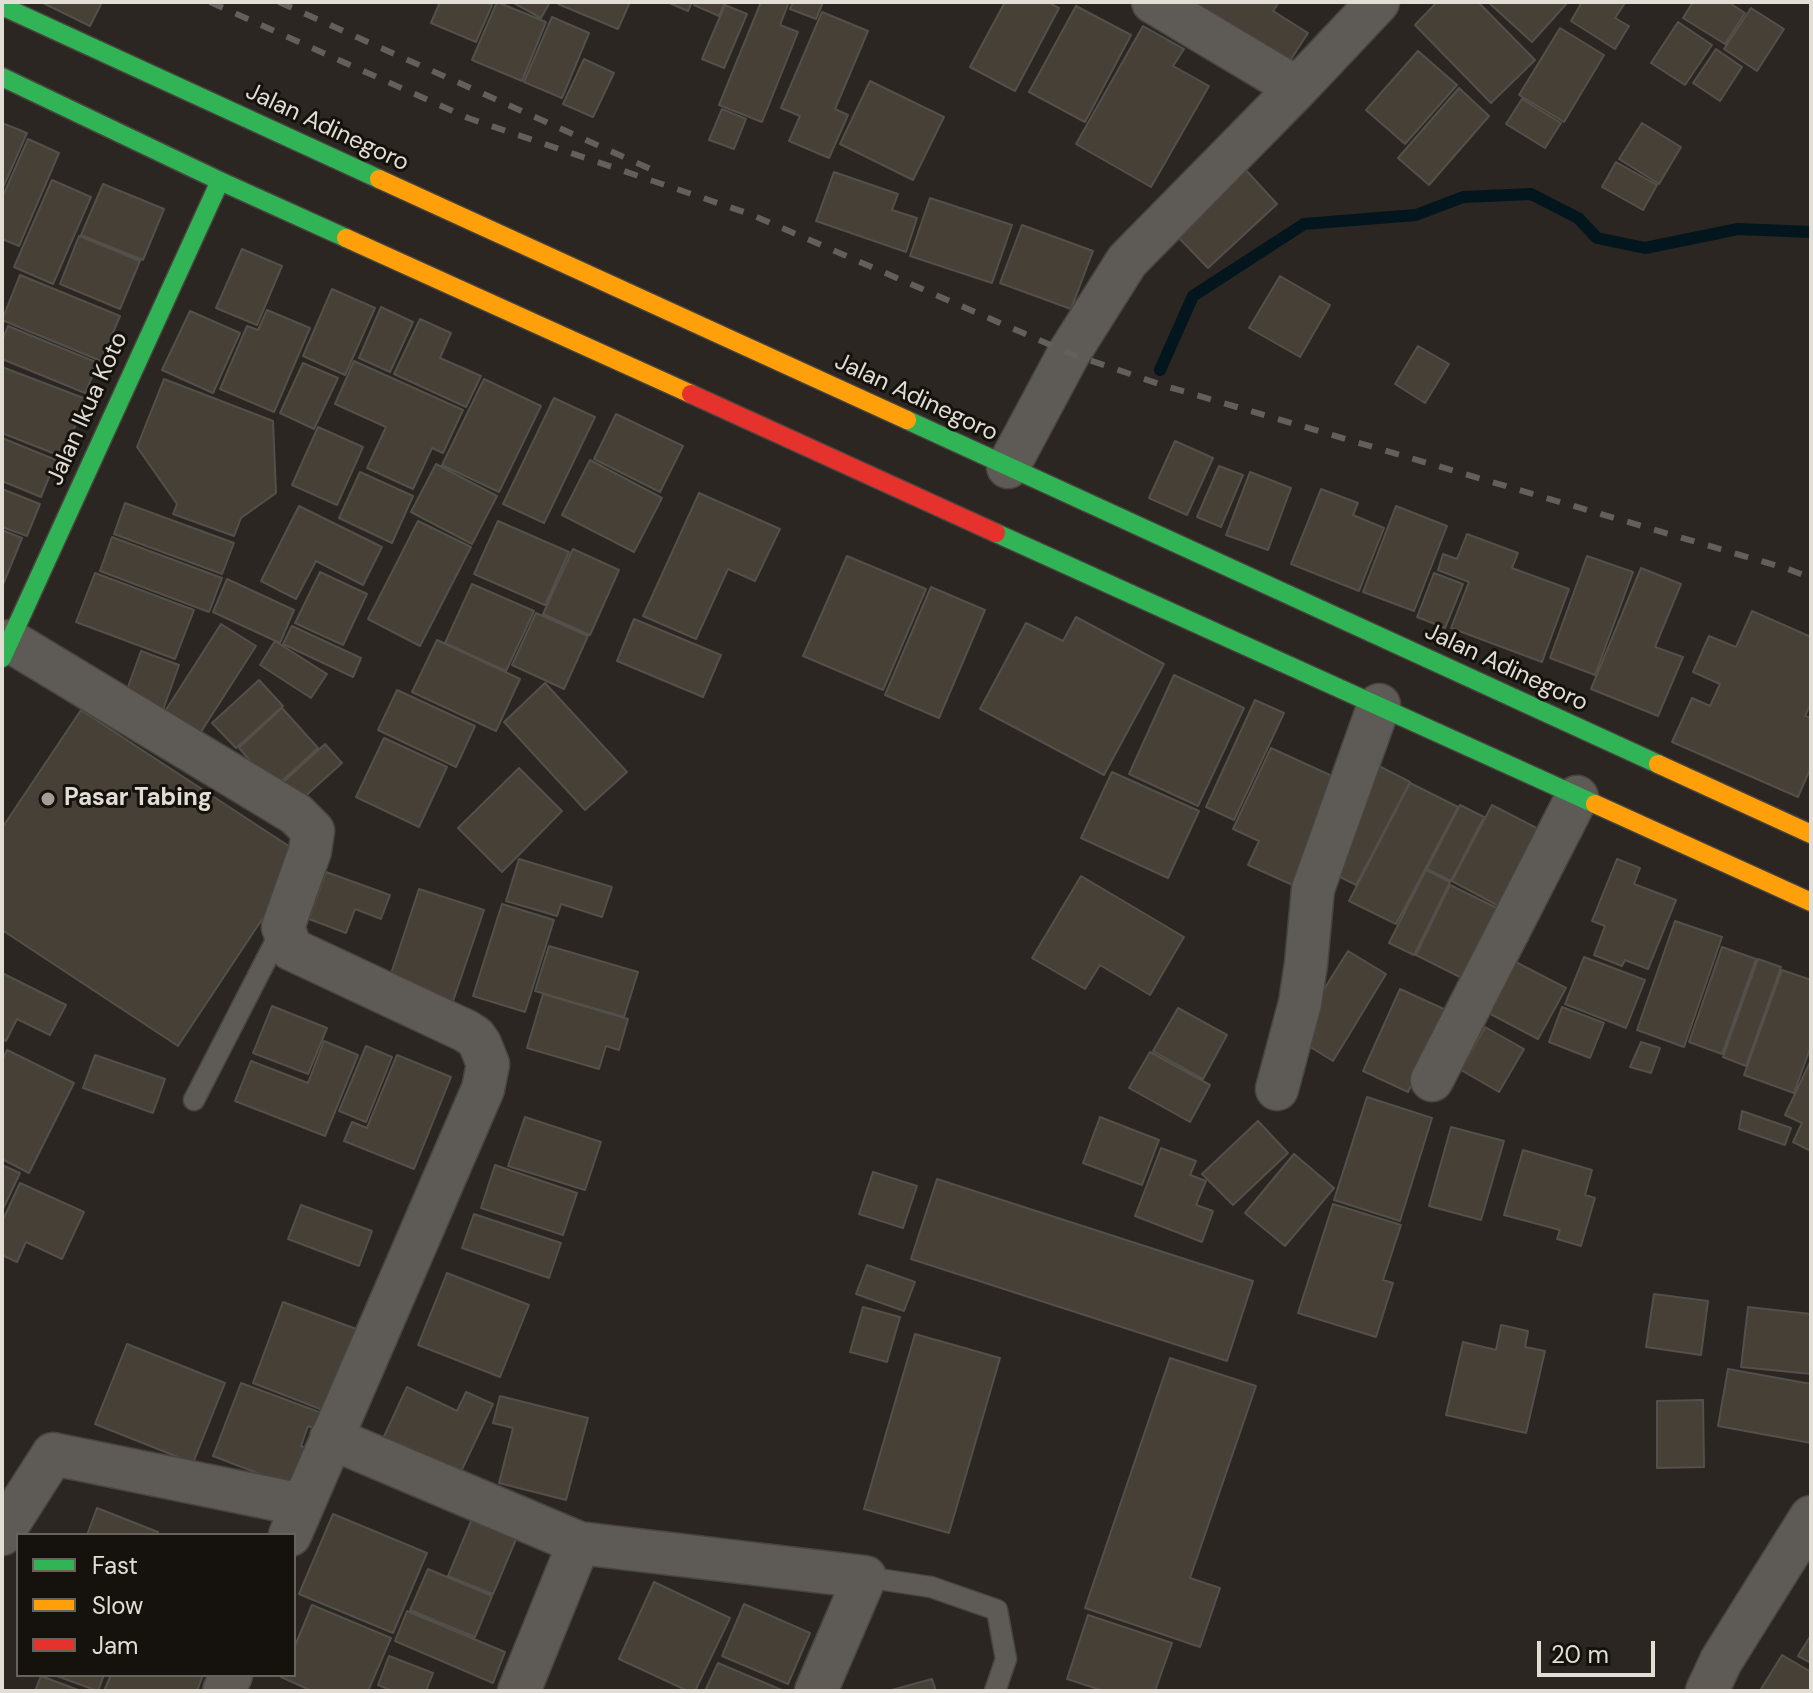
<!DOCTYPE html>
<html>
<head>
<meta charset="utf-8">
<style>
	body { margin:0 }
	#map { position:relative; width:1813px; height:1693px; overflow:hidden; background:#2b2621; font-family:"DM Sans",sans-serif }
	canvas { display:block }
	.frame { position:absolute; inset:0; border:4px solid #e2ddd5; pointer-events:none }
	.legend { position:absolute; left:16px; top:1533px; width:280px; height:144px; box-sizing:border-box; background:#15110c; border:2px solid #67635c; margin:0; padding:10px 14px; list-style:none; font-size:24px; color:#e2ddd5 }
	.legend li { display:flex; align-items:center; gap:16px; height:40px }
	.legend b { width:40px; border:2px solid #67635c }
	.scale { position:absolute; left:1537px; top:1641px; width:118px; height:36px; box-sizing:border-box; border:4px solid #e2ddd5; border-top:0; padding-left:10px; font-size:24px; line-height:28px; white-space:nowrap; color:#e2ddd5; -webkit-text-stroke:6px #15110c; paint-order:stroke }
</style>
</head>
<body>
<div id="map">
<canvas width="1813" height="1693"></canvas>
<div class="frame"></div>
<ul class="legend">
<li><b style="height:10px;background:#30b455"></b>Fast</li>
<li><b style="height:10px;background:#ff9f0a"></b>Slow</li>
<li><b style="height:10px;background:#e5322d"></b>Jam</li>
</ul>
<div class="scale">20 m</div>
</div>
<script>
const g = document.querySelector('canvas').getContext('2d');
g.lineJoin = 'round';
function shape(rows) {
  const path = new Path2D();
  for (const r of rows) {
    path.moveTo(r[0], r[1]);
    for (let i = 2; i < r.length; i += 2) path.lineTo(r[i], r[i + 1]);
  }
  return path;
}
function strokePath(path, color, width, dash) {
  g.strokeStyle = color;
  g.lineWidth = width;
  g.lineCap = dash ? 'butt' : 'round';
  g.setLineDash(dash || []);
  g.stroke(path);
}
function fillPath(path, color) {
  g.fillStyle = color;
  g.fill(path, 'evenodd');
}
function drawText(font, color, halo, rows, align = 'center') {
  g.font = font + ' "DM Sans",sans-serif';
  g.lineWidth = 6;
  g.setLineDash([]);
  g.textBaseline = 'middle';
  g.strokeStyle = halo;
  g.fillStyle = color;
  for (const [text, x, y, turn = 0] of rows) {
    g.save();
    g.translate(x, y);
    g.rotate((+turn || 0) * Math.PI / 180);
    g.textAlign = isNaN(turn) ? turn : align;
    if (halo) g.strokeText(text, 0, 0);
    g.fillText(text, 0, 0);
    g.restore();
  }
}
const stream = shape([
	[1160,370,1193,296,1304,224,1416,215,1463,197,1531,194,1578,218,1597,238,1645,248,1738,229,1811,232]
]);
const building = shape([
	[41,2,102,2,90,26,41,2],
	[440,2,485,2,492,5,476,42,431,23,440,2],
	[497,2,546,22,522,81,472,60,497,2],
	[512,2,550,2,541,18,512,2],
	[559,2,630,2,618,29,558,4,559,2],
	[667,2,692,2,688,11,667,2],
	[695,2,725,2,719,16,694,5,695,2],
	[761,2,789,2,780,25,798,32,762,122,719,105,761,2],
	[793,2,823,2,816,19,790,9,793,2],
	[1005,2,1047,2,1059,8,1015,91,970,67,1005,2],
	[1181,2,1279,2,1273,11,1308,33,1284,70,1181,2],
	[1437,2,1478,2,1535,60,1491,103,1415,25,1437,2],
	[1488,2,1568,2,1532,42,1488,2],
	[1582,2,1625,3,1615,18,1629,26,1615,49,1571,21,1582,2],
	[1693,2,1728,2,1745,13,1725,44,1683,18,1693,2],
	[725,5,747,14,724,68,702,59,725,5],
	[1076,6,1131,35,1085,122,1029,92,1076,6],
	[1751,8,1784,29,1757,71,1724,49,1751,8],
	[822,12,868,31,835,109,848,115,829,158,789,141,800,116,781,108,822,12],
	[552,17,589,33,562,98,524,82,552,17],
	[1678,22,1712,45,1685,85,1651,63,1678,22],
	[1143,26,1184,49,1173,66,1209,86,1151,187,1076,144,1143,26],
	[1560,28,1604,55,1564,122,1519,95,1560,28],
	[1716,49,1742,67,1720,101,1693,83,1716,49],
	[1418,51,1457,85,1405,144,1366,110,1418,51],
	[584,59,614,73,593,117,563,104,584,59],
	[870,81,944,117,913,180,840,144,870,81],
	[1459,88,1489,116,1429,185,1398,158,1459,88],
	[1522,99,1561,123,1545,148,1506,124,1522,99],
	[722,109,746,119,734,149,709,140,722,109],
	[2,123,27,133,2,190,2,123],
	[1642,123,1681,147,1659,184,1619,159,1642,123],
	[28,139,59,153,19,246,2,239,2,198,28,139],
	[1616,162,1657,185,1643,210,1602,187,1616,162],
	[1244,168,1277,204,1208,268,1174,233,1244,168],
	[834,172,898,194,892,210,917,218,906,252,816,221,834,172],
	[52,180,91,197,53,284,14,267,52,180],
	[103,184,164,209,143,260,81,235,103,184],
	[930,198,1012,225,992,283,910,256,930,198],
	[1022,225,1093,251,1071,309,1000,283,1022,225],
	[79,236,140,261,120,309,60,284,79,236],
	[242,249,282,266,257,325,216,308,242,249],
	[20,275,120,316,101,361,2,320,20,275],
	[1280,276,1330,305,1300,357,1249,328,1280,276],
	[332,289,375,308,345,375,303,356,332,289],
	[381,307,413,322,390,372,359,358,381,307],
	[267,310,310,328,274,412,220,389,247,326,258,330,267,310],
	[190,311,240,333,213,393,162,370,190,311],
	[420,319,451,333,440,358,481,376,466,407,394,374,420,319],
	[8,326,98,363,85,393,2,359,2,341,8,326],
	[1418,346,1449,364,1425,403,1395,384,1418,346],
	[354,361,463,410,443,453,432,448,413,489,367,468,386,427,335,404,354,361],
	[303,363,338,378,314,429,280,413,303,363],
	[2,367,86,399,63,457,2,433,2,367],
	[164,379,273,421,276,493,241,518,234,536,173,514,177,504,137,447,164,379],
	[484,379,541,406,499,492,442,465,484,379],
	[554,398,595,417,544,523,503,504,554,398],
	[616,414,683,446,660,492,594,459,616,414],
	[318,427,363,447,337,505,292,485,318,427],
	[2,438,56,460,41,497,2,481,2,438],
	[1175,441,1213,458,1187,515,1149,498,1175,441],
	[590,460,662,498,634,552,562,515,590,460],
	[436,464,497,496,472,544,411,512,436,464],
	[1219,466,1243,475,1221,527,1197,517,1219,466],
	[360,472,413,496,392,543,339,518,360,472],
	[1250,472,1291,488,1268,550,1226,535,1250,472],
	[2,489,40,504,27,536,2,527,2,489],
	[1321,489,1358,503,1353,515,1384,528,1359,591,1291,564,1321,489],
	[699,493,780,529,755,581,728,569,696,639,643,616,699,493],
	[125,503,234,543,222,574,114,534,125,503],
	[299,506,382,547,363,585,316,561,296,599,261,581,299,506],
	[1396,506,1447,526,1414,611,1363,592,1396,506],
	[418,521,471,547,420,646,368,619,418,521],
	[498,521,569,552,545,605,474,574,498,521],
	[2,530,22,538,2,587,2,530],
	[1467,534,1518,553,1512,568,1569,589,1542,662,1451,628,1469,582,1438,570,1443,554,1457,559,1467,534],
	[112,537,222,578,209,612,100,571,112,537],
	[573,549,619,570,590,635,543,614,573,549],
	[847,556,926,589,883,690,803,656,847,556],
	[1587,556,1633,572,1595,675,1550,658,1587,556],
	[1641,568,1681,584,1655,647,1683,657,1658,716,1591,689,1641,568],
	[320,572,367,594,343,645,295,623,320,572],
	[95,573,194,610,175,659,76,622,95,573],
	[1434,573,1463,584,1445,628,1417,617,1434,573],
	[227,579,294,610,280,643,213,612,227,579],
	[472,584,534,611,506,671,445,643,472,584],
	[931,587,985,610,939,718,885,695,931,587],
	[1752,611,1811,637,1811,703,1805,716,1811,718,1811,767,1798,797,1672,742,1692,698,1710,706,1720,684,1693,672,1709,636,1736,647,1752,611],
	[536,613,588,636,564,689,512,665,536,613],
	[1076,617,1164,664,1104,775,980,709,1026,623,1063,641,1076,617],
	[634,619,721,655,703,697,617,661,634,619],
	[221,624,256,646,197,738,162,716,221,624],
	[292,626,361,658,353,677,283,644,292,626],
	[437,640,520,679,496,731,412,692,437,640],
	[275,641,327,674,311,698,260,665,275,641],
	[141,651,179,665,163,710,125,695,141,651],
	[1174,675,1244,708,1198,806,1129,774,1174,675],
	[259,680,283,706,236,748,212,723,259,680],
	[545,683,627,772,585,810,504,722,545,683],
	[397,690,475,726,456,767,378,730,397,690],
	[1255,700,1284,713,1234,820,1206,807,1255,700],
	[282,708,318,748,274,788,239,748,282,708],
	[81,710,304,856,178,1046,2,930,2,828,81,710],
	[384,738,447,767,419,827,356,797,384,738],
	[325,744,342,763,292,808,275,790,325,744],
	[1271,748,1343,781,1295,886,1248,865,1259,841,1233,829,1271,748],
	[1377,765,1410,782,1356,885,1323,868,1377,765],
	[519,768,562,811,502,872,458,828,519,768],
	[1112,772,1199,811,1168,878,1081,838,1112,772],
	[1410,783,1458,807,1396,924,1349,901,1410,783],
	[1460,805,1484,817,1451,881,1427,869,1460,805],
	[1492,805,1548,834,1508,911,1452,881,1492,805],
	[519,859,612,887,602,917,561,904,557,916,506,901,519,859],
	[1617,859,1640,868,1634,884,1676,900,1648,969,1625,960,1622,966,1594,955,1605,926,1592,921,1617,859],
	[1426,870,1450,882,1414,955,1389,943,1426,870],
	[326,872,390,895,381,919,355,909,346,933,309,919,326,872],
	[1081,876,1184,937,1150,995,1100,965,1085,989,1032,958,1081,876],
	[1450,885,1505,912,1470,982,1416,955,1450,885],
	[419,889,484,910,452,1004,388,983,419,889],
	[502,904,554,920,525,1012,473,996,502,904],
	[1675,921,1722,937,1684,1047,1637,1030,1675,921],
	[549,946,638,972,624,1017,535,991,549,946],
	[1722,947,1756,959,1722,1054,1689,1042,1722,947],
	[1348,951,1386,974,1333,1061,1294,1037,1348,951],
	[1584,957,1645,980,1626,1028,1565,1004,1584,957],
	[1508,958,1566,988,1538,1039,1481,1009,1508,958],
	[1758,959,1781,967,1746,1066,1723,1057,1758,959],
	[1782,970,1811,980,1811,1046,1794,1093,1744,1075,1782,970],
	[2,973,66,1005,50,1035,17,1019,6,1041,2,1039,2,973],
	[1400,989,1457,1015,1414,1079,1408,1092,1363,1071,1400,989],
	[543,994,628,1019,619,1050,606,1046,599,1069,527,1048,543,994],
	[272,1006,327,1028,308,1074,253,1053,272,1006],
	[1562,1007,1604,1023,1590,1058,1549,1042,1562,1007],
	[1178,1008,1227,1035,1203,1079,1153,1051,1178,1008],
	[1485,1027,1524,1049,1499,1092,1461,1070,1485,1027],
	[324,1041,358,1055,325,1136,235,1101,251,1061,308,1083,324,1041],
	[1641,1042,1660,1048,1651,1073,1630,1067,1641,1042],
	[366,1046,392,1057,366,1122,339,1111,366,1046],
	[7,1050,74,1083,29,1173,2,1159,2,1061,7,1050],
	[1150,1052,1210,1085,1190,1122,1129,1088,1150,1052],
	[95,1055,165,1079,153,1113,83,1088,95,1055],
	[397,1055,451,1077,414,1169,344,1141,352,1122,367,1128,397,1055],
	[1811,1060,1811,1151,1793,1142,1802,1123,1785,1115,1811,1060],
	[1367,1097,1432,1118,1400,1221,1334,1200,1367,1097],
	[1742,1111,1791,1128,1785,1145,1739,1129,1742,1111],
	[525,1117,601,1142,585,1190,508,1166,525,1117],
	[1100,1117,1159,1140,1142,1185,1083,1163,1100,1117],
	[1258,1121,1288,1153,1233,1205,1202,1174,1258,1121],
	[1451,1127,1504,1141,1481,1220,1429,1206,1451,1127],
	[1161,1148,1196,1161,1190,1175,1206,1181,1196,1205,1213,1211,1202,1242,1135,1216,1161,1148],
	[1523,1150,1592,1170,1585,1195,1595,1198,1581,1246,1557,1239,1560,1230,1504,1215,1523,1150],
	[1294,1154,1334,1188,1285,1246,1245,1213,1294,1154],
	[2,1165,20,1173,2,1211,2,1165],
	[495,1165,577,1193,563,1235,481,1208,495,1165],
	[873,1172,917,1186,903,1228,859,1214,873,1172],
	[937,1179,1253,1281,1227,1361,911,1259,937,1179],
	[20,1183,84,1212,62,1259,26,1242,17,1262,2,1255,2,1222,20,1183],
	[1333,1204,1401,1225,1383,1280,1393,1283,1376,1337,1298,1313,1333,1204],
	[301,1205,372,1231,359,1266,288,1239,301,1205],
	[474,1214,561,1243,549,1278,462,1248,474,1214],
	[867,1265,915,1282,904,1311,856,1294,867,1265],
	[447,1273,529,1305,500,1377,418,1345,447,1273],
	[1654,1294,1708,1301,1701,1355,1646,1347,1654,1294],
	[283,1302,359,1330,328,1412,253,1383,283,1302],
	[863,1307,900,1317,887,1362,850,1352,863,1307],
	[1748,1307,1811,1314,1811,1374,1741,1367,1748,1307],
	[1501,1325,1528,1331,1525,1347,1545,1351,1526,1433,1446,1415,1463,1342,1496,1350,1501,1325],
	[915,1334,1000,1358,949,1533,864,1509,915,1334],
	[127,1344,225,1383,193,1463,95,1424,127,1344],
	[1170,1358,1256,1386,1190,1578,1220,1588,1200,1647,1085,1608,1170,1358],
	[1728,1369,1811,1384,1811,1443,1718,1426,1728,1369],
	[241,1383,327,1415,321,1431,308,1426,301,1446,313,1451,299,1489,213,1456,241,1383],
	[407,1387,457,1411,466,1392,493,1404,457,1480,380,1445,407,1387],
	[500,1396,588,1418,566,1500,499,1483,513,1428,493,1423,500,1396],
	[1703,1400,1704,1467,1657,1468,1657,1401,1703,1400],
	[97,1508,158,1532,157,1535,87,1535,97,1508],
	[333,1514,427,1553,393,1633,299,1594,333,1514],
	[472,1519,517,1537,493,1594,448,1576,472,1519],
	[428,1569,492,1596,475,1637,410,1610,428,1569],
	[654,1582,730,1618,695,1691,688,1691,619,1659,654,1582],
	[744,1604,810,1633,788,1684,722,1656,744,1604],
	[312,1605,391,1638,368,1691,312,1691,281,1677,282,1675,294,1675,294,1648,312,1605],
	[407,1611,505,1652,493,1683,395,1641,407,1611],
	[1088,1615,1172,1643,1155,1691,1104,1691,1067,1679,1088,1615],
	[1811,1635,1811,1663,1798,1656,1811,1635],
	[1782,1655,1811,1672,1811,1691,1764,1691,1761,1689,1782,1655],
	[389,1656,433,1673,426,1691,393,1691,378,1685,389,1656],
	[718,1663,784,1691,705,1691,718,1663],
	[54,1675,104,1675,98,1691,54,1675],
	[111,1675,203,1675,197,1691,104,1691,111,1675],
	[41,1676,81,1691,35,1691,41,1676],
	[932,1679,936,1691,888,1691,932,1679]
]);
const lane = shape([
	[194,1100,283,927],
	[865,1577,931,1587,997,1610,1006,1659,995,1691]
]);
const street = shape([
	[1153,2,1297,88],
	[1008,467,1069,353,1127,261,1297,88,1378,2],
	[10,641,296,814,313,831,310,851,283,927,291,949,466,1031,475,1037,480,1044,488,1064,483,1089,290,1535],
	[1432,1080,1577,797],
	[1277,1089,1300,1003,1306,964,1313,889,1379,705],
	[331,1438,579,1543,865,1577,816,1691],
	[2,1534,53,1454,303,1505],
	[224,1691,231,1675],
	[519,1691,579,1543],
	[1707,1691,1721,1661,1811,1517]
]);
const fast = shape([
	[2,6,379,179],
	[2,77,220,181,346,238],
	[907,420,1658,764],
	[996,533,1595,804],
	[2,658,220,181]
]);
const slow = shape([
	[379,179,907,420],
	[346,238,691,394],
	[1658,764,1811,834],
	[1595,804,1811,902]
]);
const jam = shape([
	[691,394,996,533]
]);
const rail = shape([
	[210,2,468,118,750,214,1069,353,1162,385,1788,569,1811,578],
	[279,2,655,171]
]);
const markers = [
	[48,799,8,"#a29d96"]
];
const streetNames = [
	["Jalan Adinegoro",327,128,25],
	["Jalan Adinegoro",916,398,25],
	["Jalan Ikua Koto",88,409,-66],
	["Jalan Adinegoro",1506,668,25]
];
const poiNames = [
	["Pasar Tabing",64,799]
];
strokePath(stream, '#04161d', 12);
fillPath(building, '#464036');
strokePath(building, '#534f4a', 2);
strokePath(lane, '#48443f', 23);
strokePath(street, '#48443f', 45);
strokePath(fast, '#48443f', 21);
strokePath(slow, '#48443f', 21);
strokePath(jam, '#48443f', 21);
strokePath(lane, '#5e5a55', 20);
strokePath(street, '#5e5a55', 42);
strokePath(fast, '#30b455', 18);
strokePath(slow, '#ff9f0a', 18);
strokePath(jam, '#e5322d', 18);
strokePath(rail, '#625f5c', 6, [14, 14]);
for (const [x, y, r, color] of markers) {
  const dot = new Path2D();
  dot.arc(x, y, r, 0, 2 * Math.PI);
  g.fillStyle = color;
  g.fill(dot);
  strokePath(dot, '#15110c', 3);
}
drawText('24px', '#e2ddd5', '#15110c', streetNames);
drawText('bold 24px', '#e2ddd5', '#15110c', poiNames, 'left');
</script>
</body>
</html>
